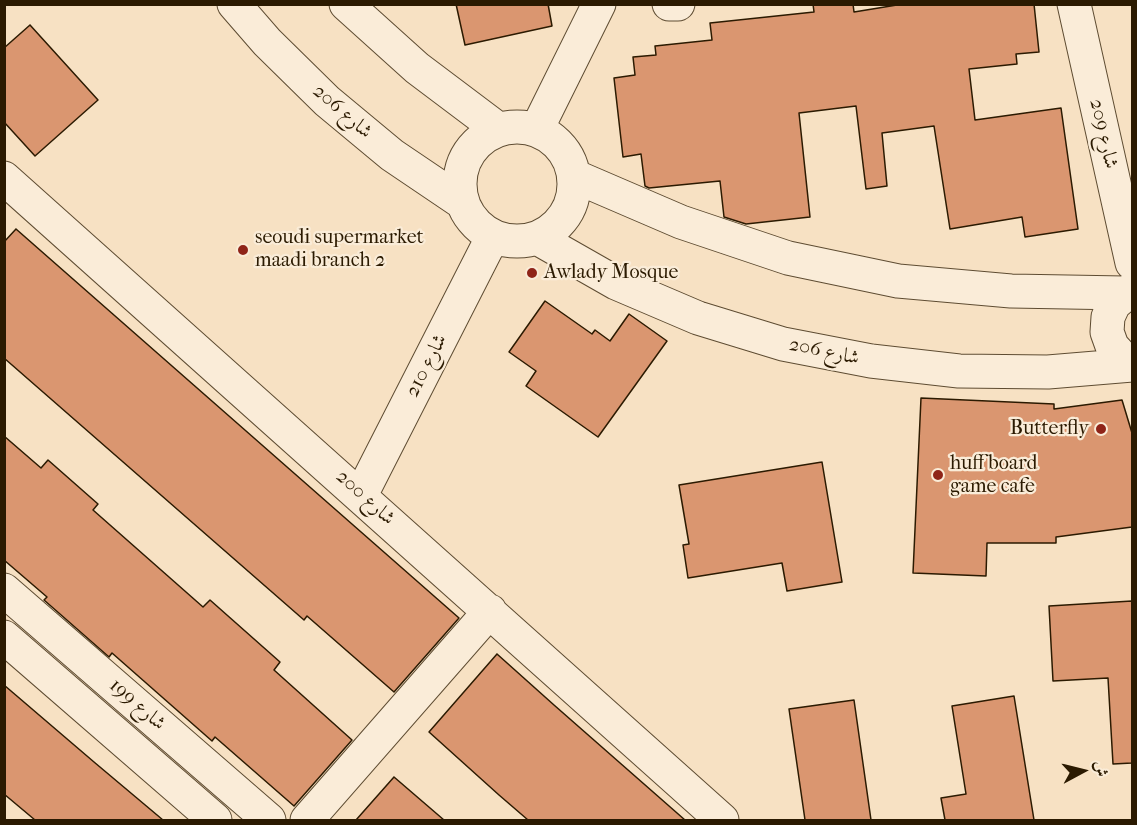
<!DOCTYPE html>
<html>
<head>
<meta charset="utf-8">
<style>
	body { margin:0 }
	#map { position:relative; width:1137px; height:825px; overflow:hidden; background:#f7e1c3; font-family:"IM FELL French Canon",Amiri,serif }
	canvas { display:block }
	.frame { position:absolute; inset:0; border:6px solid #2b1a01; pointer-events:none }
	.north { position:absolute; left:1053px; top:741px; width:60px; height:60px; -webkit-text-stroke:4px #faecd8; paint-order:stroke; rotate:83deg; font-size:16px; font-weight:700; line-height:24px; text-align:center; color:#2b1a01 }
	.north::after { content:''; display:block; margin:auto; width:21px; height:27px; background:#2b1a01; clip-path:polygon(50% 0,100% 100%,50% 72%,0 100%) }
</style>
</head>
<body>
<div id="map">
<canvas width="1137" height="825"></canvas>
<div class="frame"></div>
<div class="north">ش</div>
</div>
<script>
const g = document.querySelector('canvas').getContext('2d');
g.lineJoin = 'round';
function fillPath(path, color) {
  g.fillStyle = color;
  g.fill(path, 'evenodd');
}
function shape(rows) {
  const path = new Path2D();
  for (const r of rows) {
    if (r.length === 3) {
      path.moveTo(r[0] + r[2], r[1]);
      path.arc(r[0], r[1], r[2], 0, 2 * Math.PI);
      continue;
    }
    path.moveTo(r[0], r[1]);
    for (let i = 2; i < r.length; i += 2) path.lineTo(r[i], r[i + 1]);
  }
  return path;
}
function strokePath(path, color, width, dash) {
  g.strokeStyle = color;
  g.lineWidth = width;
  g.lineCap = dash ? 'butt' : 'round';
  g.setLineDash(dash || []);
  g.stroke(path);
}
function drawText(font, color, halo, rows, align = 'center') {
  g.font = font + ' "IM FELL French Canon",Amiri,serif';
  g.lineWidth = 4.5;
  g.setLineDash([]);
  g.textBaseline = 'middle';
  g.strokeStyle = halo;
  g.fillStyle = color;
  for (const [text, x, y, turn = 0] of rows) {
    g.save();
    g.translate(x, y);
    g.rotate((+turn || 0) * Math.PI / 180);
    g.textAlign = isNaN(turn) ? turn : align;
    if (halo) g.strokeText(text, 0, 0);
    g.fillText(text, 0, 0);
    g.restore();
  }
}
const building = shape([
	[456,4,548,4,552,26,465,45,456,4],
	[813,4,853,4,854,12,903,4,1034,4,1039,52,1016,54,1017,64,969,69,975,120,1061,108,1078,229,1025,237,1022,217,950,229,934,126,882,133,887,186,866,189,856,106,799,113,810,217,746,224,724,217,720,181,649,188,645,186,641,154,623,157,614,78,635,75,633,57,656,55,655,46,712,40,710,23,814,12,813,4],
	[30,25,98,100,35,156,4,122,4,48,30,25],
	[16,229,459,618,394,692,307,616,304,620,4,358,4,242,16,229],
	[545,301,592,334,595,330,610,341,629,314,667,341,598,437,526,386,536,371,509,352,545,301],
	[921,398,1054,404,1054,409,1122,400,1132,433,1132,527,1056,537,1056,543,987,543,986,576,913,573,921,398],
	[4,436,41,468,48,460,98,504,93,510,203,607,210,600,280,662,274,670,352,740,294,806,215,737,212,741,112,653,109,657,44,600,47,597,4,560,4,436],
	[822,462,842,582,787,591,782,563,688,578,683,545,689,544,679,485,822,462],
	[1132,601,1132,763,1113,764,1108,678,1053,681,1049,606,1132,601],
	[497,654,554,705,685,820,528,820,499,795,429,732,497,654],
	[4,685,94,762,163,820,35,820,4,794,4,685],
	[1014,696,1034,820,945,820,941,798,966,794,952,706,1014,696],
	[854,700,871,820,805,820,789,709,854,700],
	[394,777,444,820,356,820,394,777]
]);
const minor = shape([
	[234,4,267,42,327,101,392,155,463,203],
	[346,4,417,68,498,129],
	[669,4,678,4],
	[1074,4,1132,263],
	[517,184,57],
	[537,129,599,4],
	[574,176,681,222,788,258,898,281,1011,291,1124,293],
	[4,178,722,820],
	[537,238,616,283,698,318,783,344,871,361,959,371,1048,372,1132,365],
	[1132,289,1114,304,1108,317,1107,332,1112,346,1122,357,1132,363],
	[361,495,493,236],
	[4,590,269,820],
	[4,637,215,820],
	[307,820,490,611]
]);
const markers = [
	[243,250,6,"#8f2418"],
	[532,273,6,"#8f2418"],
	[1101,429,6,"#8f2418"],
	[938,475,6,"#8f2418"]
];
const streetNames = [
	["شارع 206",342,112,41],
	["شارع 209",1103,134,77],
	["شارع 206",824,352,12],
	["شارع 210",427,366,-63],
	["شارع 200",365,498,42],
	["شارع 199",137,705,41]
];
const poiNames = [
	["seoudi supermarket",255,238],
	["maadi branch 2",255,261],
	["Awlady Mosque",544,273],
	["Butterfly",1089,429,"right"],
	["huff board",950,464],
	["game cafe",950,487]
];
fillPath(building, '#da9670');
strokePath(building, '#2b1a01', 1.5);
strokePath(minor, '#5e4c32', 35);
strokePath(minor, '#faecd8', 33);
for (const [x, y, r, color] of markers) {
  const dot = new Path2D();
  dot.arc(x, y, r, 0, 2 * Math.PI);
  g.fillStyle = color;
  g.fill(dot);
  strokePath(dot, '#faecd8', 2);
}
drawText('20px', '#2b1a01', '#faecd8', streetNames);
drawText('20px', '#2b1a01', '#faecd8', poiNames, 'left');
</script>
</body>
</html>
